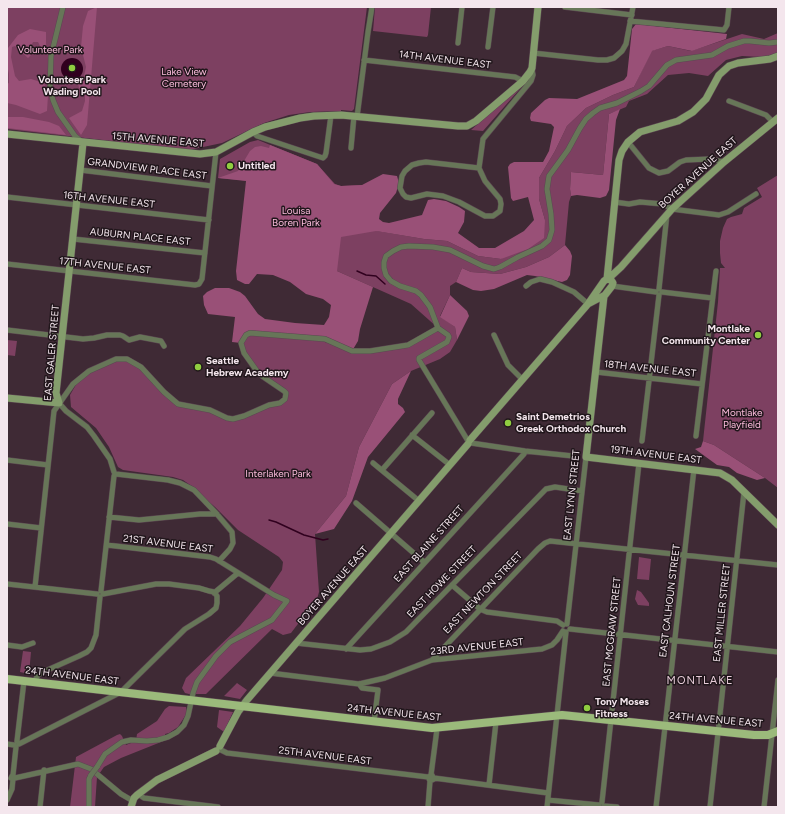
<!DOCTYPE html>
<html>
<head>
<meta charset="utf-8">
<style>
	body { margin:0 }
	#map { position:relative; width:785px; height:814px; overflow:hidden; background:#3f2a35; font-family:Figtree,sans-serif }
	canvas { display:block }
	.frame { position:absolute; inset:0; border:8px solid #f4e6ed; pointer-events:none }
</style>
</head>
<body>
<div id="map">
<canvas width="785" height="814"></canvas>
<div class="frame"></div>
</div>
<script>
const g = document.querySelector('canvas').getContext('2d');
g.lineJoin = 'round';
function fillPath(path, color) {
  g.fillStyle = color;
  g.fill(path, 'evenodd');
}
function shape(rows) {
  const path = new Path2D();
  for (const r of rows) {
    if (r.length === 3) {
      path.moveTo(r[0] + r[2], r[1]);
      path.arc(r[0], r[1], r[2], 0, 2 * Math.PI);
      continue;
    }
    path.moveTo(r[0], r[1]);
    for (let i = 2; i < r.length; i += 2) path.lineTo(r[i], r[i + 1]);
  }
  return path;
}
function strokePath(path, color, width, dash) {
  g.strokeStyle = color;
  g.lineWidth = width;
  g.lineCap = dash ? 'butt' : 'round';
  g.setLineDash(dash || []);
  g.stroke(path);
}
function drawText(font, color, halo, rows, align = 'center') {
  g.font = font + ' Figtree,sans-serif';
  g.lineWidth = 3;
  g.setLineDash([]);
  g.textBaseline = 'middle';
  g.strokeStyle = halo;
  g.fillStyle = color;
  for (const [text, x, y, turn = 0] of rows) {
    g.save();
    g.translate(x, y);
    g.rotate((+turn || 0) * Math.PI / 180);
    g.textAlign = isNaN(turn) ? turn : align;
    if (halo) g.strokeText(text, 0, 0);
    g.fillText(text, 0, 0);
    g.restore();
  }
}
const green = shape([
	[7,7,367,7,354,109,352,111,341,110,341,111,310,112,289,115,264,123,222,143,189,150,7,129],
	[375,7,431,7,428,35,427,37,373,31],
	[778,33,778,53,776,54,760,57,742,56,726,60,708,76,689,73,668,75,647,94,629,101,626,107,609,114,603,175,571,172,570,189,571,196,569,202,565,245,549,257,526,267,500,274,471,272,462,268,456,282,450,286,450,295,440,316,455,327,457,340,450,352,440,359,411,371,392,384,359,447,346,496,315,534,319,592,317,599,291,633,283,635,272,629,206,694,189,694,185,693,182,688,186,678,240,626,263,598,282,570,283,562,279,557,238,530,215,507,202,496,193,487,183,480,173,477,123,470,118,467,109,447,96,428,71,407,70,395,81,376,116,359,132,361,175,402,205,409,233,419,281,403,286,393,255,370,241,343,250,333,314,338,347,350,399,348,438,328,411,304,337,271,251,181,218,178,220,159,250,142,258,140,317,164,335,184,341,186,362,185,377,231,424,239,447,241,478,256,501,259,545,220,539,199,539,178,555,151,567,126,586,108,613,95,634,87,651,51,668,46,691,51,742,34,764,39],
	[526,82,483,131,471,130],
	[778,175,778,488,765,478,714,445,703,441,718,302,720,268,725,268,721,263,720,253,720,241,723,228,727,219,731,217,742,214,744,208,762,197,757,188],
	[7,340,17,341,15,356,7,355],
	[639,557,651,559,649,580,637,579],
	[637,590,641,592,649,603,649,606,638,605,635,599],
	[23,651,31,652,29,674,20,672],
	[237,683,247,690,240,699,224,696],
	[169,706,186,707,187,713,178,727,169,733,165,734,166,740,121,758,104,767,97,777,95,807,70,807,76,757,117,735,120,734,122,736,126,745,136,741,137,734,157,721,165,709],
	[219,710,233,712,224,732,217,727]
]);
const forest = shape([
	[97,7,87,125,81,135,69,118,82,111,85,101,85,93,82,89,79,88,78,83,84,76,86,67,81,47,83,26,88,11],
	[636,24,727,34,726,39,692,51,668,46,652,51,634,87,613,95,586,108,567,126,555,151,539,178,539,199,545,220,544,238,528,249,501,259,478,256,447,241,424,239,376,231,341,237,337,271,373,287,360,329,358,341,352,351,331,341,250,333,241,343,232,342,235,317,208,314,204,305,203,296,207,292,215,288,229,288,240,292,245,296,258,314,265,319,295,323,324,325,329,317,331,305,323,299,306,294,290,282,273,275,257,274,249,284,245,284,237,280,236,271,246,181,218,178,238,171,250,151,255,147,261,146,269,148,270,145,317,164,334,184,341,186,362,185,383,174,397,176,399,183,396,193,380,213,379,219,383,222,389,223,422,215,428,200,434,199,446,201,459,207,465,211,464,222,458,233,479,248,495,248,524,231,534,220,528,197,513,201,511,198,508,167,510,164,514,162,543,162,549,151,554,127,551,124,531,121,530,118,531,113,545,100,549,98,577,99,624,80,627,76,632,29],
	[30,29,46,32,46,48,42,50,38,42,33,42,31,46,31,55,28,58,15,46,12,47,11,57,15,76,19,81,31,79,44,83,48,95,47,111,40,114,16,105,7,103,7,84,9,83,9,74,7,65,8,48,18,35],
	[620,109,616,120,609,190,606,196,600,198,577,195,571,196,570,189,571,172,603,175,609,114],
	[7,117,23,117,49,122,59,126,66,135,7,128],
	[565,245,570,251,572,256,570,275,567,280,562,282,535,276,527,275,494,289,481,291,473,290,456,282,462,268,471,272,500,274,526,267,549,257],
	[450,295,467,311,469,316,457,340,455,327,440,317],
	[411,371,398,399,398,404,403,408,405,412,368,457,352,501,334,529,315,534,346,496,359,447,392,384],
	[703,441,714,445,765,478,757,480,737,473,729,467,717,465,695,449,701,447]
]);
const water = shape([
	[72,69,11]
]);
const stream = shape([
	[357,271,366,275,376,276,385,284],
	[269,520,276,522,304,535,323,540,328,539]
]);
const street = shape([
	[63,7,51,56,50,88,53,100,58,112,75,136,81,141],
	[565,7,632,15],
	[630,21,724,30,727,25,729,7],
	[458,43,462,7],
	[488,47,493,7],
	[533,53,598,60,607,60,614,58,622,51,626,44,633,7],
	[364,60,515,77,523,81],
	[729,101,766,115,773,122],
	[357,117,368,32,372,7],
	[253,132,257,136,323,158,325,156,326,153,331,115],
	[628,142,649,168,659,173,668,171,680,162,686,160,710,159,724,162],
	[351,148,354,116],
	[426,162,479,168,485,181,500,199,501,204,500,211,493,216,485,216,459,202,443,196,427,194,411,198,406,197,403,194,400,188,402,176,405,171,412,165,419,163,426,162],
	[479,168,483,139,531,81,533,75,532,69],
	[80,170,212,186],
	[7,197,209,220],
	[614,202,629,204,640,202,663,204,672,209,719,215,728,212,756,194],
	[73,239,205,253],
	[7,264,195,285,199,284,202,279,216,152],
	[526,286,531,282,540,279,552,282,574,292,588,304],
	[612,286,656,292],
	[659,289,667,214],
	[662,292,712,298],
	[7,330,83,339,94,338,107,335,120,335,123,336,129,340,140,337,161,341,164,346],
	[494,335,508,365,523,380],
	[596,372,702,384],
	[59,403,66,411,87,427,94,436,110,459,114,472],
	[412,435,450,465],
	[696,436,716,271],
	[468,441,419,360,419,358,447,342,449,337,448,335,438,328,430,307,421,295,416,291,400,286,391,281,386,275,384,268,384,262,386,256,393,251,401,247,409,246,433,247,450,250,483,266,494,269,500,267,518,257,542,246,549,240,552,230,551,214,547,189,549,176,568,150,580,128,586,119,593,113,600,108,617,103,641,91,649,86,667,65,676,60,712,55,728,46,744,41,750,41,769,43,778,42],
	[642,441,659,295],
	[471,443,525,451,573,456],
	[7,460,48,465],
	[373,463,419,501],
	[382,470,432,413],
	[116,474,168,480,180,483,194,490,216,513,232,532,233,543,230,549,219,561],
	[356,503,424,562],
	[109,517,139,520,200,514,217,514],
	[7,524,41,528],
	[7,584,97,594],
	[452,585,480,609,487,612,557,621,563,625],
	[35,587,54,411,73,384,89,371,116,359,127,359,141,367,164,392,178,404,210,410,227,418,233,419,244,416,269,405,280,403,285,399,286,393,284,391,259,374,244,353,241,343,246,335,250,333,325,339,352,351,370,351,408,345,438,328],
	[101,591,114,476],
	[214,593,238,573],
	[567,624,586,457],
	[570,629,778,652],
	[296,643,360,650,371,649,390,642,406,632,546,489,555,487,582,491],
	[7,645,22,647,33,643],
	[346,649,524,454,525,451],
	[432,660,538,549,545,543,550,541,778,565],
	[270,673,359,684,385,678,432,660,542,649,552,645,557,640,563,631],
	[34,682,38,675,43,672,79,656,87,652,91,648,96,635,100,597],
	[359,684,362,688,378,690,374,722],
	[17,741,24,681],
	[7,744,14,745],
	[19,744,121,692,185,629,209,614,216,608,217,603,217,596,214,592,209,591,199,588,169,584,156,584,103,594],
	[221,750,227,753,428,777],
	[97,767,105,754,122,742,131,740,147,741,158,740,168,737,177,732,184,725,188,716,193,693,197,682,216,656,230,642,272,620,287,601,274,595,216,559,210,557,107,545],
	[13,775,16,747],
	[431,775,437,729],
	[434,778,548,793],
	[489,785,496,722],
	[138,794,144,798,218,807],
	[7,800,12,789,13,779,11,778,12,776,15,778,78,764,91,769,121,794,133,801],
	[548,800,599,805],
	[602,802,639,463],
	[604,806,617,807],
	[40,807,44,770],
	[89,807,89,779,91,775],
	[428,807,430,781,428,777,432,775,434,779,430,781],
	[547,807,566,632],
	[656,807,694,469],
	[710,807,744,492],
	[764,807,778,680]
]);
const secondary = shape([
	[7,134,200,154,216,152,253,132,265,127,300,118,314,116,341,115,458,126,467,126,476,121,523,81,530,72,532,68,538,7],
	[607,279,619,160,622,151,628,142,640,132,678,121,693,112,706,99,719,75,729,66,738,63,770,59,778,56],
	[608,279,621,267,672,209,724,162,778,118],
	[604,296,586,457,720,473,732,480,778,525],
	[7,398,59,403,56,393,83,143],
	[470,440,588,304,604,281,607,279,611,280,613,283,612,286,605,295,588,304],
	[220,746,238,712,247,700,468,444],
	[131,807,134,798,137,795,157,780,216,751]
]);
const primary = shape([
	[7,679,432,728,562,715,754,735,768,735,778,731]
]);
const streetBridge = shape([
	[91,775,97,767]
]);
const markers = [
	[72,68,4,"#90cd40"],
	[230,166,4,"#90cd40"],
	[758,335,4,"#90cd40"],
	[198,367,4,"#90cd40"],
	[508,423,4,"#90cd40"],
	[587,708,4,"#90cd40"]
];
const parkNames = [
	["Volunteer Park",50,50],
	["Lake View",184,72],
	["Cemetery",184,84],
	["Louisa",296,211],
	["Boren Park",296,223],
	["Montlake",742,413],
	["Playfield",742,425],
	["Interlaken Park",278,474]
];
const streetNames = [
	["14TH AVENUE EAST",445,60,7],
	["15TH AVENUE EAST",158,140,5],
	["GRANDVIEW PLACE EAST",147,169,7],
	["BOYER AVENUE EAST",698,173,-42],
	["16TH AVENUE EAST",109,200,6],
	["AUBURN PLACE EAST",140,237,6],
	["17TH AVENUE EAST",105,266,6],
	["EAST GALER STREET",52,353,-85],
	["18TH AVENUE EAST",650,369,6],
	["19TH AVENUE EAST",656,455,7],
	["EAST LYNN STREET",572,495,-84],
	["21ST AVENUE EAST",168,544,7],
	["EAST BLAINE STREET",429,544,-48],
	["EAST HOWE STREET",442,582,-46],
	["BOYER AVENUE EAST",333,586,-49],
	["EAST NEWTON STREET",483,593,-46],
	["EAST CALHOUN STREET",670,601,-83],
	["EAST MILLER STREET",722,613,-84],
	["EAST MCGRAW STREET",612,632,-84],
	["23RD AVENUE EAST",477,647,-6],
	["24TH AVENUE EAST",72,676,7],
	["24TH AVENUE EAST",394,713,6],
	["24TH AVENUE EAST",716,720,5],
	["25TH AVENUE EAST",325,756,7]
];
const poiNames = [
	["Volunteer Park",72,80,"center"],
	["Wading Pool",72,92,"center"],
	["Untitled",238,166],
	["Montlake",750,329,"right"],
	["Community Center",750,341,"right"],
	["Seattle",206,361],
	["Hebrew Academy",206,373],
	["Saint Demetrios",516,417],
	["Greek Orthodox Church",516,429],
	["Tony Moses",595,702],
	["Fitness",595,714]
];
const neighbourhoodNames = [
	["MONTLAKE",700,681]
];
fillPath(green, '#7d4061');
fillPath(forest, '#995077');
fillPath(water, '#30001e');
strokePath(stream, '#30001e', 1.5);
strokePath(street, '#5c4852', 6);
strokePath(secondary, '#5c4852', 8);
strokePath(primary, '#5c4852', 9);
strokePath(street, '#677658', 5);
strokePath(secondary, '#849d6c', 7);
strokePath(primary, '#9bba7b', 8);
strokePath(streetBridge, '#5c4852', 6, []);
strokePath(streetBridge, '#677658', 5);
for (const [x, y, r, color] of markers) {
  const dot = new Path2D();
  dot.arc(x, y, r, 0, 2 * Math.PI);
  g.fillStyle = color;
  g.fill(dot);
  strokePath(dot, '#20161b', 1.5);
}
drawText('10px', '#fcbcdc', '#20161b', parkNames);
drawText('10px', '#f4e6ed', '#20161b', streetNames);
drawText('bold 10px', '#f4e6ed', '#20161b', poiNames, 'left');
g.letterSpacing = '1px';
drawText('11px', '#e7cbd8', '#20161b', neighbourhoodNames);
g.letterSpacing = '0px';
</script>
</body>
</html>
